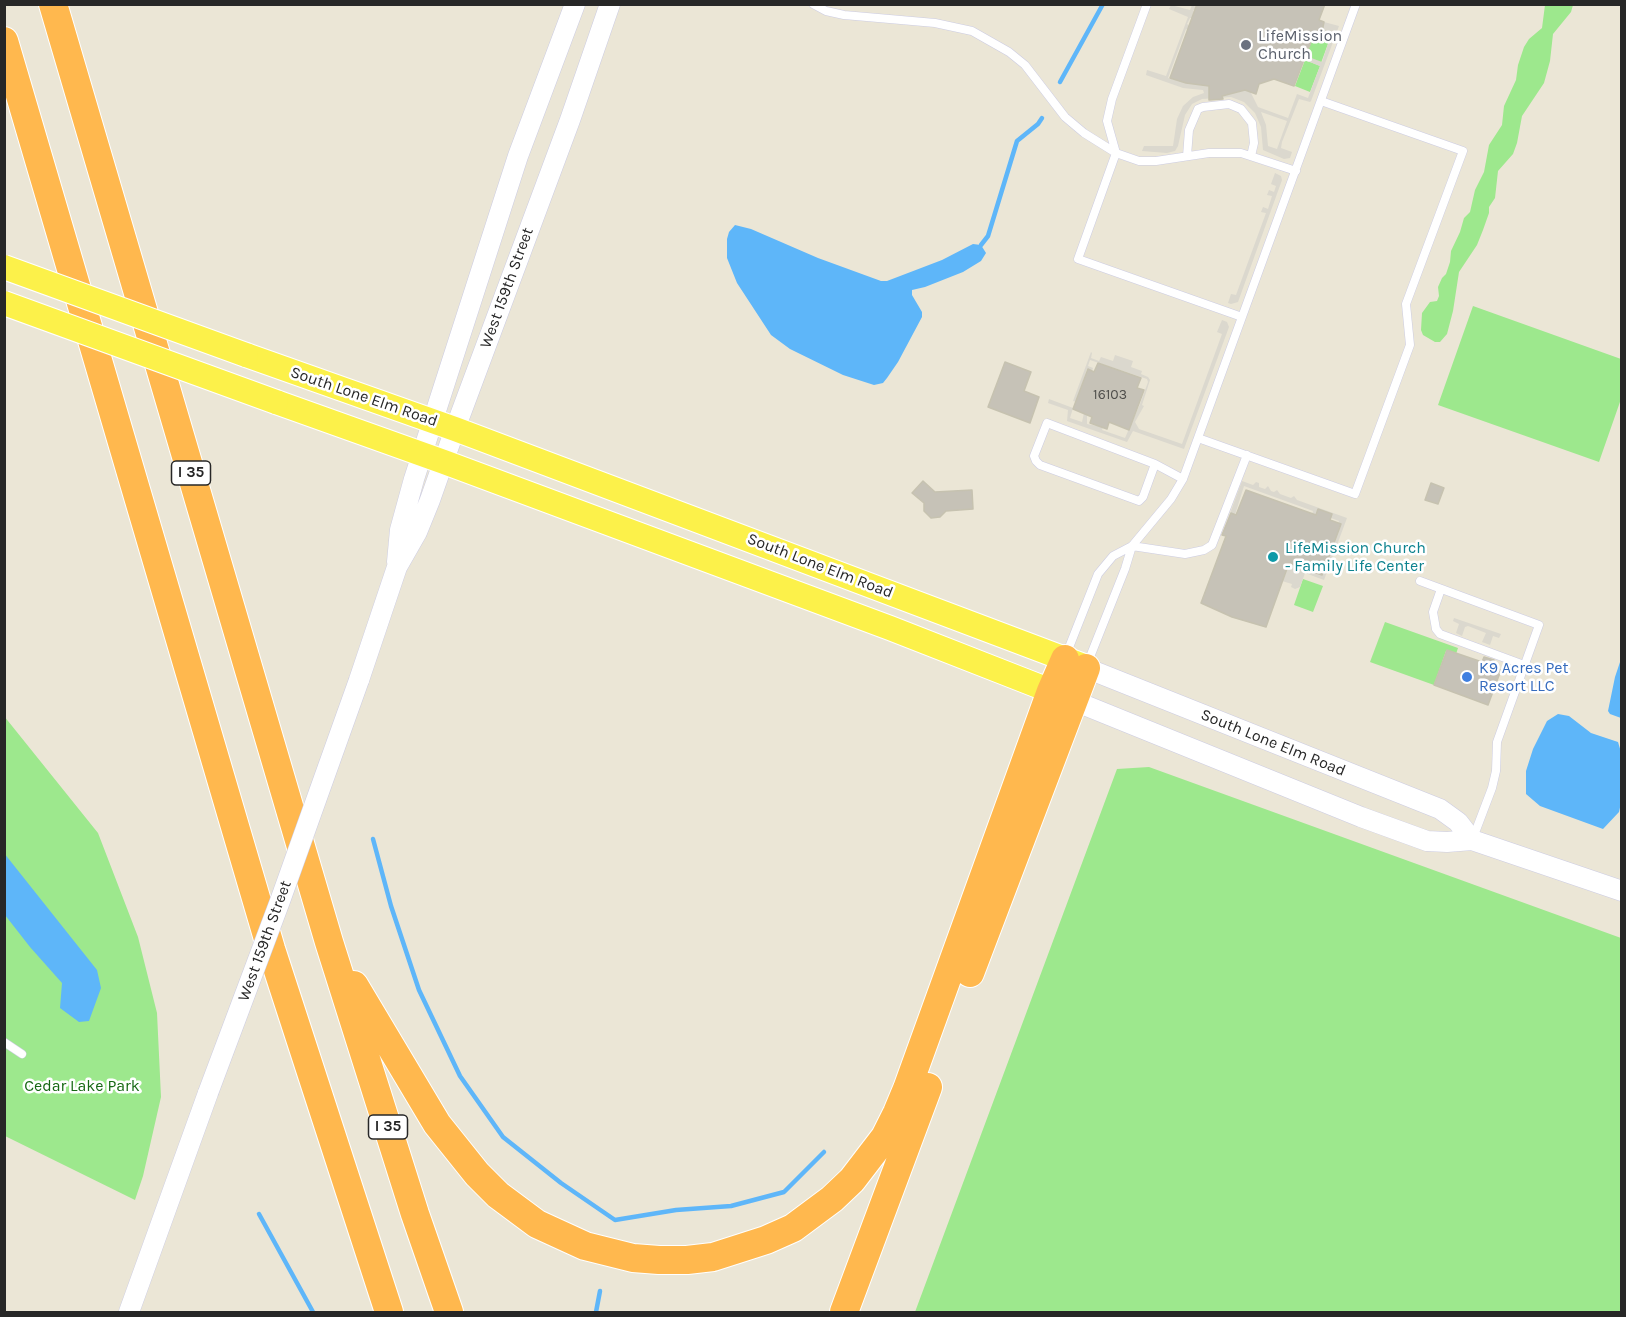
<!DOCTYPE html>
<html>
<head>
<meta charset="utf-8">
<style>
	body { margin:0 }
	#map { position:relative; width:1626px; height:1317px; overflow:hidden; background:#ebe6d6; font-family:Karla,sans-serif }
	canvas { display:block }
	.frame { position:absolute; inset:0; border:6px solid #272727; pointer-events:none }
</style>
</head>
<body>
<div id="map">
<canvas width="1626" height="1317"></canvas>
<div class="frame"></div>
</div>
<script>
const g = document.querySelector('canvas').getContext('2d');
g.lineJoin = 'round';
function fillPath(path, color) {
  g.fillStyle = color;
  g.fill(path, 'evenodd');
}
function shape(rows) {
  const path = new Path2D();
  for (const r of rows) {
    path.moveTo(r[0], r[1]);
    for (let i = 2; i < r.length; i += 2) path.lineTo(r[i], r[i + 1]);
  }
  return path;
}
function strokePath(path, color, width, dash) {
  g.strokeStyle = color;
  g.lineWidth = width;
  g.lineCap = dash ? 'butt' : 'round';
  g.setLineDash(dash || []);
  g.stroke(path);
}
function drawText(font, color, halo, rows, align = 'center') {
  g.font = font + ' Karla,sans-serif';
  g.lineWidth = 5;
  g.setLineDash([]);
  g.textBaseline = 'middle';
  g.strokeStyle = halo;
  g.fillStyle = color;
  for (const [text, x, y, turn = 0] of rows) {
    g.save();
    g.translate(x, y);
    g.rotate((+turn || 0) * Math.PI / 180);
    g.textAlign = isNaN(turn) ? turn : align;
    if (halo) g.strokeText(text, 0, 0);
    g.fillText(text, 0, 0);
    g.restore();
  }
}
const green = shape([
	[1545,5,1573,5,1571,12,1553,34,1550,61,1544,83,1522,116,1517,143,1513,154,1498,171,1495,198,1489,207,1489,213,1483,230,1477,245,1459,272,1453,311,1447,334,1440,342,1435,342,1423,335,1421,330,1422,313,1430,302,1437,301,1439,296,1438,287,1442,278,1446,274,1450,262,1451,251,1460,232,1464,218,1470,212,1475,190,1484,172,1489,145,1502,125,1504,106,1516,80,1518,65,1524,47,1529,39,1542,28],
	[1314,34,1329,41,1321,63,1306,56],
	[1305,60,1320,66,1310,92,1295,86],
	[1473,306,1621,359,1621,399,1599,462,1438,405],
	[1303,579,1323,586,1313,612,1294,605],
	[1385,622,1458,648,1456,654,1446,651,1434,685,1370,662],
	[4,716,98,833,138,937,157,1013,161,1097,143,1176,135,1200,5,1136],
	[1149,767,1621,938,1621,1312,915,1312,1117,769]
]);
const plaza = shape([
	[1171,5,1190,10,1192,5,1196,7,1195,11,1193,10,1194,12,1192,18,1190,18,1187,24,1190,26,1188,30,1186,29,1168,78,1191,84,1222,83,1250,91,1258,107,1288,118,1297,94,1308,98,1320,66,1305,60,1306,56,1322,62,1329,41,1321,37,1324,22,1339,26,1311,101,1310,102,1299,99,1282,142,1281,148,1292,152,1290,158,1284,159,1263,150,1261,127,1255,113,1244,102,1231,97,1202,99,1192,104,1185,115,1178,146,1175,151,1167,153,1142,151,1144,146,1173,146,1177,119,1183,106,1193,97,1204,93,1203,90,1183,88,1146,75,1147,70,1166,76,1188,17,1169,9],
	[1261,112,1287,121,1277,149,1268,146,1266,125],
	[1275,173,1281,176,1282,180,1238,302,1231,304,1228,303,1231,294,1236,295,1266,213,1261,212,1263,207,1268,209,1272,196,1267,195,1269,190,1274,192,1276,186,1271,184],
	[1222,320,1227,322,1229,327,1184,449,1133,431,1127,442,1067,421,1068,410,1048,403,1049,399,1073,408,1070,418,1082,422,1084,413,1087,415,1087,424,1103,427,1102,430,1125,438,1140,404,1148,382,1147,379,1090,360,1088,366,1093,368,1092,371,1087,369,1076,402,1073,401,1091,352,1092,353,1091,358,1099,361,1101,357,1113,361,1115,355,1133,361,1131,367,1142,371,1141,374,1148,377,1150,380,1142,405,1144,406,1135,422,1139,429,1182,444,1222,334,1217,332],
	[1242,481,1253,485,1256,482,1259,483,1259,487,1265,489,1268,486,1271,491,1274,492,1277,490,1280,494,1291,498,1294,496,1297,500,1347,518,1324,580,1305,573,1300,587,1295,589,1291,587,1292,584,1282,581,1289,563,1322,575,1340,525,1338,524,1339,521,1331,518,1330,520,1312,514,1313,511,1244,486,1228,537,1222,535],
	[1454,618,1501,634,1499,638,1493,636,1490,645,1482,642,1486,633,1468,626,1465,627,1462,636,1456,633,1459,624,1453,621]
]);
const water = shape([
	[735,225,751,229,818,258,881,281,887,281,942,260,973,244,981,245,986,253,981,261,963,272,925,287,912,290,912,295,922,312,922,317,898,362,887,378,883,383,874,385,843,375,790,349,771,335,737,283,727,258,727,239,729,232],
	[1621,659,1622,718,1621,718,1610,714,1608,711,1615,677],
	[1558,714,1569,716,1591,733,1618,742,1621,752,1620,786,1621,803,1619,812,1603,829,1540,806,1526,794,1526,771,1533,749,1547,721],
	[4,853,97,970,101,988,89,1021,79,1022,60,1008,62,983,30,947,5,915]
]);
const stream = shape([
	[1060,82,1103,4],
	[981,245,988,236,1017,141,1038,124,1042,118],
	[373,839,391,906,419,990,460,1076,503,1137,561,1183,615,1220,676,1210,731,1206,784,1192,824,1152],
	[259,1214,313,1312],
	[596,1312,600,1291]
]);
const building = shape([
	[1197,4,1325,4,1319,20,1324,22,1321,37,1314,34,1294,86,1274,79,1259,84,1256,94,1245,90,1222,96,1223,99,1209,100,1209,86,1186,83,1170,78,1197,4],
	[1005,362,1031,372,1024,391,1039,397,1030,423,988,407,1005,362],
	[1098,363,1141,378,1137,388,1144,390,1129,430,1109,422,1107,429,1090,423,1092,417,1073,409,1088,369,1094,372,1098,363],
	[923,481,935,492,972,490,973,509,946,511,940,517,931,518,924,511,924,503,912,493,923,481],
	[1431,483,1444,488,1438,504,1425,500,1431,483],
	[1246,490,1316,515,1318,509,1332,514,1330,520,1341,524,1322,575,1289,563,1266,627,1232,617,1201,603,1226,536,1222,535,1231,513,1236,515,1246,490],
	[1447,650,1482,662,1484,657,1494,660,1492,667,1501,670,1488,705,1434,685,1447,650]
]);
const service = shape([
	[813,4,826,11,844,15,935,23,972,31,1009,52,1025,65,1065,117,1084,133,1116,153,1107,121,1112,99,1147,4],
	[1187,156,1189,130,1198,109,1203,107,1229,104,1241,109,1252,123,1254,143,1251,156],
	[1242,317,1078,259,1116,153,1139,161,1156,161,1209,153,1241,153,1296,171],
	[1198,438,1355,494,1403,364,1410,345,1406,304,1463,151,1321,101],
	[1155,464,1143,497,1139,501,1040,465,1036,461,1034,456,1047,423,1155,464,1183,479],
	[1132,546,1185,554,1204,550,1212,545,1247,455],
	[1420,581,1539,625,1497,742,1496,771,1492,788,1473,838],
	[1441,589,1433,612,1436,629,1440,634,1524,665],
	[1066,655,1098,574,1113,556,1132,546,1171,499,1183,479,1356,4],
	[1088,662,1125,569,1132,546],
	[4,1042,22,1054]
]);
const tertiary = shape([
	[397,562,400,530,414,479,518,156,575,4],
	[1086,668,1440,809,1458,822,1472,840,1622,891],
	[359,680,397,567,417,532,430,500,455,429,570,120,610,4],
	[1062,696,1361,817,1427,841,1447,842,1472,840],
	[129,1312,208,1093]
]);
const primary = shape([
	[246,355,455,429,1081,665],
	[276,402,444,462,890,628,1051,691]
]);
const motorway = shape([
	[53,4,329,942,415,1214,449,1312],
	[4,41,271,949,389,1312],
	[970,973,1086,668],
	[354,985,437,1124,477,1174,498,1195,537,1224,585,1246,633,1258,659,1260,687,1260,713,1257,766,1240,793,1228,832,1199,852,1180,885,1137,897,1113,907,1089,1051,691,1065,659],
	[844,1312,928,1087]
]);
const tertiaryBridge = shape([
	[208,1093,280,901,359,680]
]);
const primaryBridge = shape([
	[4,267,246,355],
	[4,303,276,402]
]);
const markers = [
	[1246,45,6,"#6b7280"],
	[1273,557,6,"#0f9aa8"],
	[1467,677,6,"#3f7fe0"]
];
const numberNames = [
	["16103",1110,395]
];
const shields = [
	[191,473,39],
	[388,1127,39]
];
const shieldNames = [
	["I 35",191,473],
	["I 35",388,1127]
];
const worshipNames = [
	["LifeMission",1258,36],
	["Church",1258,54]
];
const streetNames = [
	["West 159th Street",507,288,-70],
	["South Lone Elm Road",364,397,19],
	["South Lone Elm Road",820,566,21],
	["South Lone Elm Road",1273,743,22],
	["West 159th Street",265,941,-70]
];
const cultureNames = [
	["LifeMission Church",1285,548],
	["- Family Life Center",1285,566]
];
const shopNames = [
	["K9 Acres Pet",1479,668],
	["Resort LLC",1479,686]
];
const parkNames = [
	["Cedar Lake Park",82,1086]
];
fillPath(green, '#9de88d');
fillPath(plaza, '#dbd8ce');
fillPath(water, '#5eb6f9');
strokePath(stream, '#5eb6f9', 4.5);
fillPath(building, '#c6c2b7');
strokePath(building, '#c6c2b0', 1.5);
strokePath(service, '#cccce2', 9);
strokePath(tertiary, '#cccce2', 21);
strokePath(primary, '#fff', 26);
strokePath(motorway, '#fff', 30);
strokePath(service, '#fff', 8);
strokePath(tertiary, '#fff', 20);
strokePath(primary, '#fcf14a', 24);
strokePath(motorway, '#ffb84e', 28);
strokePath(tertiaryBridge, '#cccce2', 21, []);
strokePath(primaryBridge, '#fff', 26, []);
strokePath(tertiaryBridge, '#fff', 20);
strokePath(primaryBridge, '#fcf14a', 24);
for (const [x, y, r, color] of markers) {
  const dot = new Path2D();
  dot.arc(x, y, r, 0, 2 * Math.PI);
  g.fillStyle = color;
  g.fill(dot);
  strokePath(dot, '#fff', 2);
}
drawText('14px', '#4f4e4b', null, numberNames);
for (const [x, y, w] of shields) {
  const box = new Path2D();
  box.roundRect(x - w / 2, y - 12, w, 24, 4.5);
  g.fillStyle = '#fff';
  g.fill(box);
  strokePath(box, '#272727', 1.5);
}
drawText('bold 15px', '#272727', null, shieldNames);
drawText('16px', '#5b616d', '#fff', worshipNames, 'left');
drawText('16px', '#272727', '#fff', streetNames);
drawText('16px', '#0d838f', '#fff', cultureNames, 'left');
drawText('16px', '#366cbe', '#fff', shopNames, 'left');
drawText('16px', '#166813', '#fff', parkNames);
</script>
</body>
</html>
